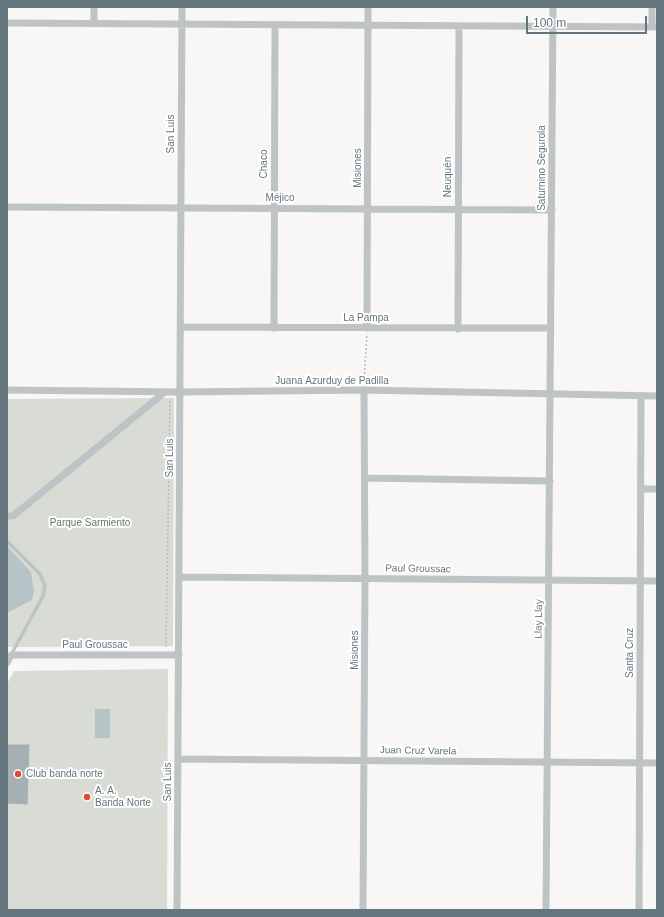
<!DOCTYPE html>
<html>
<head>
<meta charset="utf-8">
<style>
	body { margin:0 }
	#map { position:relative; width:664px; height:917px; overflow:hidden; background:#f8f7f5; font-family:Arial,sans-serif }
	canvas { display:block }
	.frame { position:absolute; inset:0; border:8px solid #64757e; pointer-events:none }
	.scale { position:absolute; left:526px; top:16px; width:121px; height:18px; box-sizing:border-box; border:2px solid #64757e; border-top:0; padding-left:5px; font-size:12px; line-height:14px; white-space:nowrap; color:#64757e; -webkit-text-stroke:3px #fff; paint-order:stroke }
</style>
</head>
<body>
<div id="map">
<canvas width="664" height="917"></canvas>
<div class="frame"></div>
<div class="scale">100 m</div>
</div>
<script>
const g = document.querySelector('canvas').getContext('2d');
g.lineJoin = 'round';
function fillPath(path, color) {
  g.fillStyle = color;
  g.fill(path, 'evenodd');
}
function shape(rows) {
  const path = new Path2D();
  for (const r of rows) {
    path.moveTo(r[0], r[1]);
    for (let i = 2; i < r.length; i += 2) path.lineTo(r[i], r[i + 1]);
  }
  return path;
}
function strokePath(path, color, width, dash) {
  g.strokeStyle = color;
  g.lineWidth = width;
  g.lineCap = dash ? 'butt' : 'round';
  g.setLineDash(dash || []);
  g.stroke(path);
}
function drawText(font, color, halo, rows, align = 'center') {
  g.font = font + ' Arial,sans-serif';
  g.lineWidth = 4;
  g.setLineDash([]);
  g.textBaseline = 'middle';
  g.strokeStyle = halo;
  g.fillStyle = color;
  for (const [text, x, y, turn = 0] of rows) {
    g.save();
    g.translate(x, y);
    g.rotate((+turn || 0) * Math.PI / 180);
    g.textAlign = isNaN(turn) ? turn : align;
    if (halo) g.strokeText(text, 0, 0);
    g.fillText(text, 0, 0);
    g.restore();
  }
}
const green = shape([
	[174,398,173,646,7,647,7,399],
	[168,669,167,910,7,910,7,684,14,671]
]);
const water = shape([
	[7,546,31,572,34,591,32,600,7,613],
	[95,709,110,709,110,738,95,738]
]);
const building = shape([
	[7,744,30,744,28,805,7,804,7,744]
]);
const path = shape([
	[364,382,367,334],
	[166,647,170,399]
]);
const service = shape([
	[7,541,40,574,45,586,43,596,11,655]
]);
const minor = shape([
	[94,7,94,24],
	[7,23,657,27],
	[652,27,652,7],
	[7,207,552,210],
	[182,327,551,328],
	[274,328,275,25],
	[367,328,368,7],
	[458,329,459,26],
	[7,390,180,392,364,390,657,396],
	[365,478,550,481],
	[641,489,657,489],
	[7,516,13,516,165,392],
	[179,577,657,581],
	[7,663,11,655,179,655],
	[178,759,657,763],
	[177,910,182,7],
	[363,910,365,578,364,390],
	[546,910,553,7],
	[639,910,641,396]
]);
const markers = [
	[18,774,4,"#db4d32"],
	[87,797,4,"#db4d32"]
];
const streetNames = [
	["San Luis",171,134,-90],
	["Chaco",264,164,-90],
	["Misiones",358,168,-90],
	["Saturnino Segurola",542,168,-90],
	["Neuquén",448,177,-90],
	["Méjico",280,198],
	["La Pampa",366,318],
	["Juana Azurduy de Padilla",332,381],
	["San Luis",170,458,-90],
	["Paul Groussac",418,569,1],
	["Llay Llay",539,619,-89],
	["Paul Groussac",95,645],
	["Misiones",355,650,-90],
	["Santa Cruz",630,653,-90],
	["Juan Cruz Varela",418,751,1],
	["San Luis",168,782,-90]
];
const parkNames = [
	["Parque Sarmiento",90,523]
];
const poiNames = [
	["Club banda norte",26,774],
	["A. A.",95,791],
	["Banda Norte",95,803]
];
fillPath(green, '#d8dcd4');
fillPath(water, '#b7c4c7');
fillPath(building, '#a6afb4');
strokePath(building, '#d9d9d7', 1);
strokePath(path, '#b9bcbe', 1.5, [2, 2]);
strokePath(service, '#bec3c6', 3.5);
strokePath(minor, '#bec3c6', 7);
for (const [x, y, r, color] of markers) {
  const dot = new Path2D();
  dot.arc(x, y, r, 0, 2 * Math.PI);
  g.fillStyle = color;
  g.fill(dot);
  strokePath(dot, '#fff', 1.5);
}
drawText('10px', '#64757e', '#fff', streetNames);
drawText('10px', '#677763', '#fff', parkNames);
drawText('10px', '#64757e', '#fff', poiNames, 'left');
</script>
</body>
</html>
